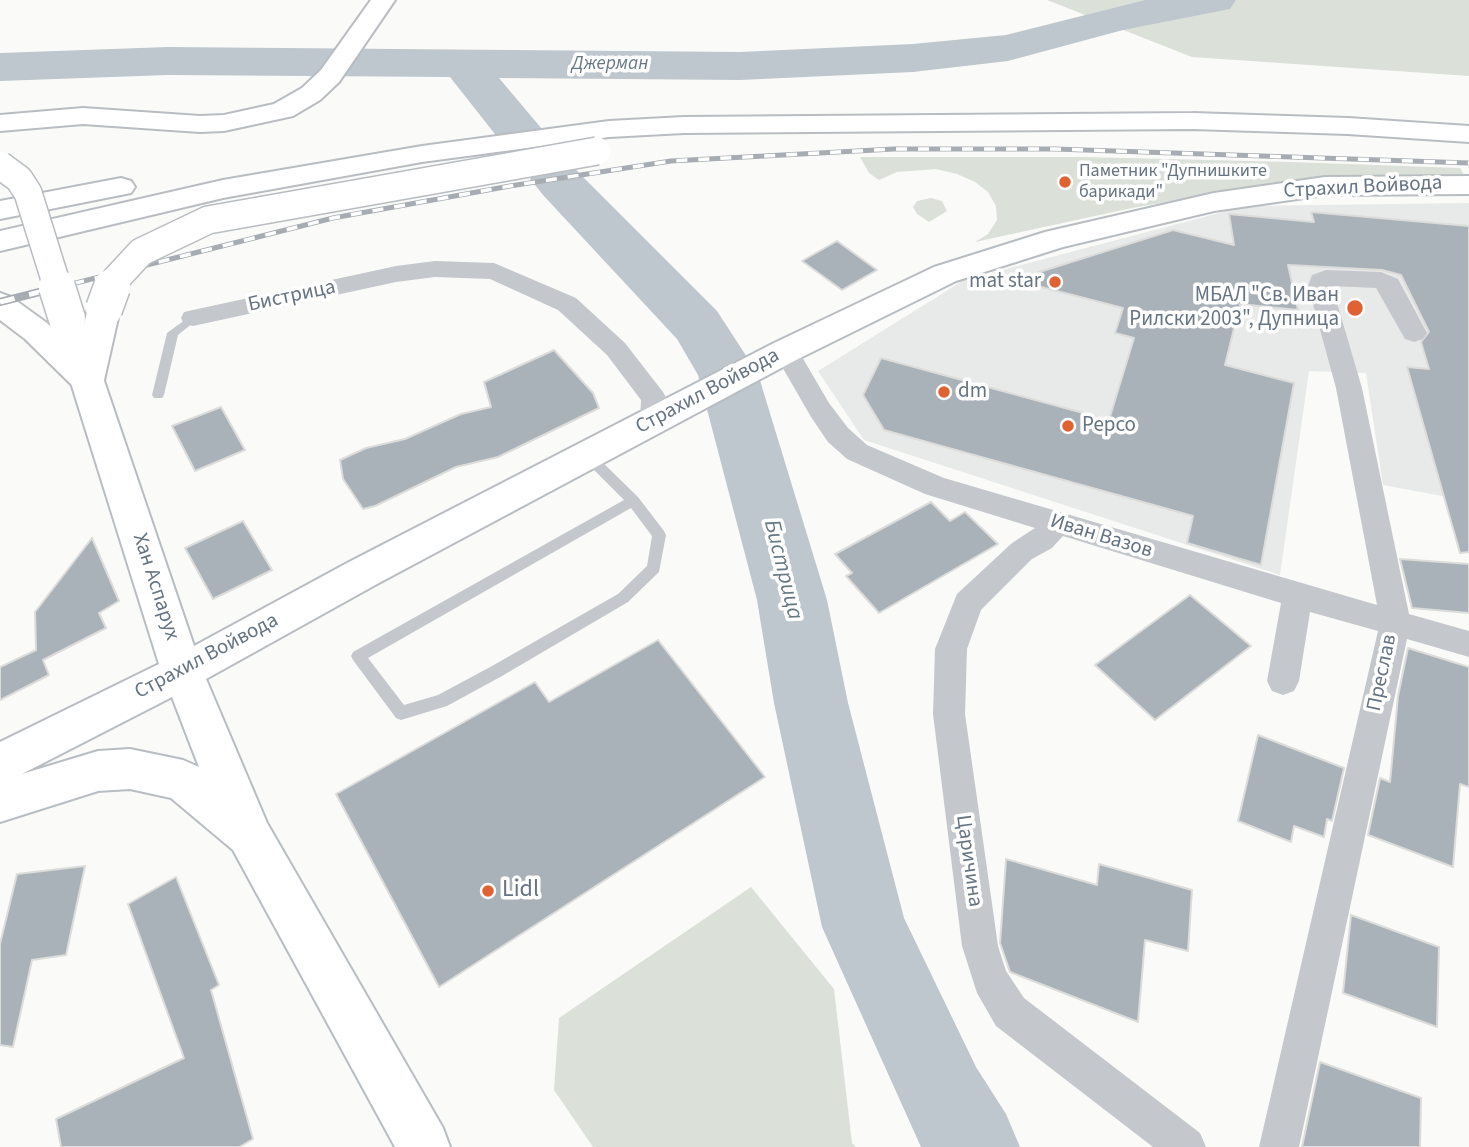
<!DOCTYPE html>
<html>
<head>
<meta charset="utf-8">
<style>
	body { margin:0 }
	canvas { display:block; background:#fafaf8 }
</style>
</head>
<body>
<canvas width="1469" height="1147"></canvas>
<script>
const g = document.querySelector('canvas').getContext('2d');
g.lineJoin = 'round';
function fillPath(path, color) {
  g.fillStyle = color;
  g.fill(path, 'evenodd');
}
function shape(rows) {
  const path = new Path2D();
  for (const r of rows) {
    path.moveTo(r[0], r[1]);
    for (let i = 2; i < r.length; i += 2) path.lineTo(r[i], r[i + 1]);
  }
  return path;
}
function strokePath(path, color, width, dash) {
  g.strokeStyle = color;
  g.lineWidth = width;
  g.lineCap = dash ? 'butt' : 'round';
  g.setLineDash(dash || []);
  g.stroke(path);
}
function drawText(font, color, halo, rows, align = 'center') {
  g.font = font + ' "Source Sans 3",sans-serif';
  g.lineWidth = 7;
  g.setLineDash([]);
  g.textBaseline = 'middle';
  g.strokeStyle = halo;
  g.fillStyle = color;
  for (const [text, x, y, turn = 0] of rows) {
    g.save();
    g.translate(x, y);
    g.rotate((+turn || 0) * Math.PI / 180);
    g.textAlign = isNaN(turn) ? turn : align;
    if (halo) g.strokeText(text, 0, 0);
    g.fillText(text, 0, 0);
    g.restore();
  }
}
const built = shape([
	[1469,203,1469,501,1383,485,1366,373,1309,371,1280,575,864,440,818,371,964,280,1246,206]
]);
const green = shape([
	[1047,0,1469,0,1469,76,1192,57],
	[860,157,1083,157,1292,162,1460,168,1464,175,1362,175,1278,183,1132,208,975,242,988,234,997,220,996,206,988,192,975,182,957,174,936,169,897,172,879,180,869,173],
	[931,198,942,201,947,211,929,222,917,214,913,207,917,201],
	[751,887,834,989,852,1143,856,1147,593,1147,554,1090,559,1018]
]);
const river = shape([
	[1145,0,1236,0,1230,9,1123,30,1008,61,913,72,740,80,499,78,579,173,717,311,758,374,827,600,848,703,904,918,976,1067,1006,1114,1020,1147,921,1147,822,927,774,703,757,600,698,375,677,339,543,195,450,77,168,75,0,81,0,53,168,47,740,52,913,44,1006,35,1145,0]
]);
const building = shape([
	[1311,212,1469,226,1469,552,1460,553,1407,367,1429,369,1421,342,1429,332,1401,275,1382,270,1288,265,1298,310,1240,304,1225,365,1294,383,1261,565,1187,543,1193,516,884,430,863,395,881,358,1109,420,1134,338,1115,333,1123,308,1014,280,1173,230,1234,245,1229,214,1314,222,1311,212],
	[837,241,877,270,842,290,802,261,837,241],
	[554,350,593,393,599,408,498,457,456,467,375,506,363,509,343,479,340,460,366,448,405,439,461,414,491,407,484,382,554,350],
	[221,407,245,450,195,471,172,426,221,407],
	[931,502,950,521,965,512,998,544,879,613,846,576,852,573,835,554,931,502],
	[243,521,272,570,213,599,185,548,243,521],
	[92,538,119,601,99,613,106,628,43,660,49,675,0,700,0,667,36,650,35,612,92,538],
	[1400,559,1469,564,1469,613,1412,608,1400,559],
	[1190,595,1251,646,1155,720,1095,665,1190,595],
	[658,640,765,777,439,987,336,794,535,682,549,702,658,640],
	[1408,648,1469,667,1469,787,1460,784,1453,867,1368,835,1380,778,1390,782,1398,696,1408,648],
	[1258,735,1344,768,1332,821,1327,819,1324,837,1294,826,1291,842,1238,821,1258,735],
	[1006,859,1097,885,1099,864,1192,890,1188,951,1145,940,1138,1022,1010,972,1000,943,1006,859],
	[85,866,66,955,32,960,13,1047,0,1045,0,944,17,874,85,866],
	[176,877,219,985,211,990,253,1139,239,1147,61,1147,56,1119,184,1058,128,904,176,877],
	[1351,915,1439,947,1437,1027,1343,993,1351,915],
	[1320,1062,1421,1098,1420,1147,1302,1147,1320,1062]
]);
const lane = shape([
	[193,314,199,318,178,335,164,395,162,398,154,398,152,395,167,333,193,314],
	[588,451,593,453,638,497,664,531,666,535,659,572,628,602,502,676,447,706,401,720,396,718,353,660,351,656,353,652,624,500,583,459,582,456,583,453,588,451],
	[631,508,652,536,647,566,618,594,492,666,438,695,404,705,368,658,631,508]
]);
const street = shape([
	[435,261,494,263,576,298,625,343,663,392,667,399,666,422,662,429,653,432,644,429,640,422,641,400,607,355,558,310,490,279,435,277,396,282,193,326,184,324,181,318,184,312,193,310,396,266,435,261],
	[1326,270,1381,272,1398,279,1427,333,1423,339,1414,342,1405,339,1376,288,1332,286,1362,388,1409,614,1469,631,1469,657,1407,639,1299,1147,1259,1147,1378,631,1310,612,1299,681,1294,691,1283,695,1272,691,1267,681,1281,603,1063,536,1052,548,1032,559,981,610,967,649,965,714,998,946,1006,971,1024,998,1200,1133,1206,1147,1153,1147,996,1026,977,993,962,946,933,714,935,649,957,594,1012,543,1035,528,925,494,847,459,828,442,811,417,773,351,777,345,786,342,795,345,829,403,848,428,867,445,944,478,1377,605,1336,388,1308,286,1312,275,1326,270]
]);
const secondary = shape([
	[1469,176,1469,194,1325,195,1214,211,1063,247,956,281,798,359,377,584,206,679,267,823,443,1128,450,1147,395,1147,233,850,171,798,130,789,98,791,0,822,0,742,159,664,51,319,56,311,67,308,78,311,83,319,194,646,349,562,774,343,934,267,1045,232,1214,193,1325,177,1469,176],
	[172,697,199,767,183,760,130,749,98,751,22,774,172,697]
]);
const primary = shape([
	[371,0,395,0,339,82,320,100,293,116,224,131,200,132,83,124,0,131,0,115,83,108,200,116,224,115,274,104,302,88,321,70,371,0],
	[1193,113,1348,118,1469,126,1469,142,1348,134,1193,129,684,133,609,137,422,162,223,198,0,251,0,231,223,180,422,146,609,121,684,117,1193,113],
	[121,178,131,181,135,187,131,193,0,219,0,201,121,178],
	[0,293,11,297,47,323,77,351,88,309,93,301,104,298,115,301,120,309,104,380,99,388,87,392,75,388,25,339,0,320,0,293]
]);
const railFar1 = shape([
	[52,289,333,218,510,186,671,161,894,149,1055,149,1469,163]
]);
const rail = shape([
	[0,302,59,287]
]);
const secondaryBridgeFar1 = shape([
	[0,165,19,179,28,193,58,289]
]);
const secondaryBridge = shape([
	[57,287,67,319]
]);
const primaryBridgeFar1 = shape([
	[112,289,115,280,141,252,208,220,597,151]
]);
const primaryBridge = shape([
	[104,309,112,287]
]);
const markers = [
	[1065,182,7,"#e06232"],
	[1055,282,7,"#e06232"],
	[1355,308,9,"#e06232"],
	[944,392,7,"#e06232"],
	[1068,426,7,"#e06232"],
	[488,891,7,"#e06232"]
];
const farPoinames = [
	["Паметник \"Дупнишките",1079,172],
	["барикади\"",1079,193]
];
const farWaternames = [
	["Джерман",610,65]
];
const streetNames = [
	["Страхил Войвода",1363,188,-3],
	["Бистрица",292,297,-12],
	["Страхил Войвода",708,392,-28],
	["Иван Вазов",1101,537,17],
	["Хан Аспарух",155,587,72],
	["Страхил Войвода",207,657,-28],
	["Преслав",1383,673,-78],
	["Царичина",968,861,82]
];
const poiNames = [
	["mat star",1041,282],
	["МБАЛ \"Св. Иван",1339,296],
	["Рилски 2003\", Дупница",1339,320],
	["dm",958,392,"left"],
	["Pepco",1082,426,"left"]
];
const waterNames = [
	["Бистрица",782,570,76]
];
const nearPoinames = [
	["Lidl",502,891]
];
fillPath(built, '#e8e9e9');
fillPath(green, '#dbe1d9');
fillPath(river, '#bec7cd');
fillPath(building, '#aab2b9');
strokePath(building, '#dcdcda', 2);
strokePath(secondary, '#b8bdc2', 4);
strokePath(primary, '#b9bdc1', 4);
fillPath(lane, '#c4c7cb');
fillPath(street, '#c4c7cb');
fillPath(secondary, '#fff');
fillPath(primary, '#fff');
strokePath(railFar1, '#a7acb2', 5);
strokePath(rail, '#a7acb2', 8);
strokePath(railFar1, '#fff', 3.5, [11]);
strokePath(rail, '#fff', 5, [15]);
strokePath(secondaryBridgeFar1, '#b8bdc2', 30, []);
strokePath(secondaryBridge, '#b8bdc2', 39, []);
strokePath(primaryBridgeFar1, '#b9bdc1', 30, []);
strokePath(primaryBridge, '#b9bdc1', 39, []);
strokePath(secondaryBridgeFar1, '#fff', 27);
strokePath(secondaryBridge, '#fff', 36);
strokePath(primaryBridgeFar1, '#fff', 27);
strokePath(primaryBridge, '#fff', 36);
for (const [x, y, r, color] of markers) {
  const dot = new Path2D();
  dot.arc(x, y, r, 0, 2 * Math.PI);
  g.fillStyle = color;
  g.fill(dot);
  strokePath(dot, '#fff', 2.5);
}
drawText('18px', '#667482', '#fff', farPoinames, 'left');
drawText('italic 19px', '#667983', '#fff', farWaternames);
drawText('21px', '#667482', '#fff', streetNames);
drawText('21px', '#667482', '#fff', poiNames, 'right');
drawText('italic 23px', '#667983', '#fff', waterNames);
drawText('24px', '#667482', '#fff', nearPoinames, 'left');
</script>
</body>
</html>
